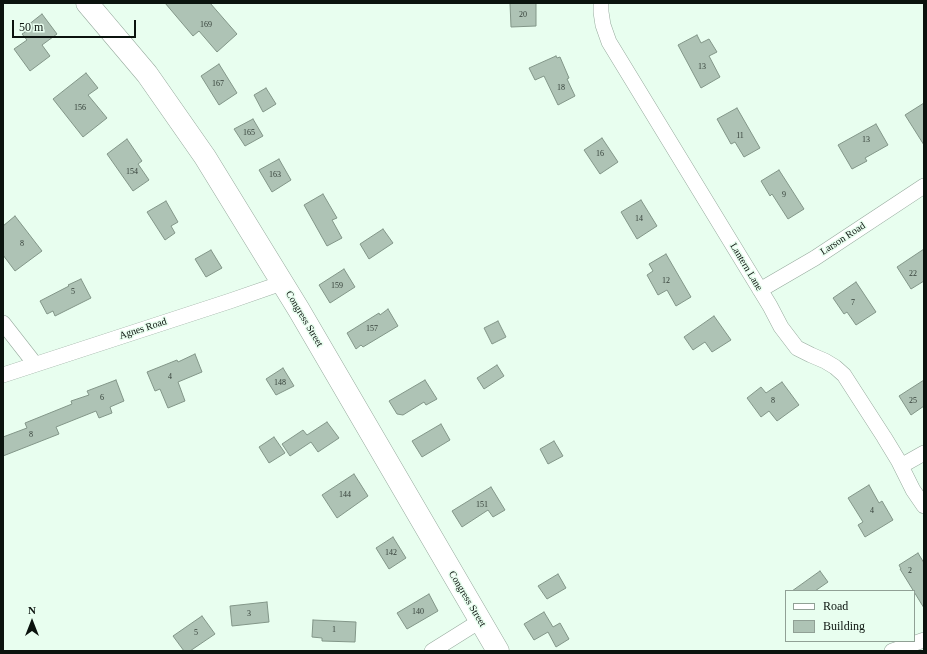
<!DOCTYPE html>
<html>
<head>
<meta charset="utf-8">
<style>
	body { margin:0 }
	#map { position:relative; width:927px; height:654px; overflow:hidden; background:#e8feef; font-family:Georgia,serif }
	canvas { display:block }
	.frame { position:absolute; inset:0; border:4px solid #0b130e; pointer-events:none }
	.legend { position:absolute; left:785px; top:590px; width:130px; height:52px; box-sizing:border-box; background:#e8feef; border:1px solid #90a095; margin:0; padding:5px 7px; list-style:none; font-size:12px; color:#0b130e }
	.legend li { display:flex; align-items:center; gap:8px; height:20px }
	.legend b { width:20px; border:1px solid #90a095 }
	.north { position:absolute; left:12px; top:602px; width:40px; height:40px; -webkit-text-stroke:3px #e8feef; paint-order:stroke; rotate:0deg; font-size:11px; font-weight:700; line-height:16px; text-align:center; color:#0b130e }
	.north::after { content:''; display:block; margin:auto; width:14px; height:18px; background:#0b130e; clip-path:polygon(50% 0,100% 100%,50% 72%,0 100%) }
	.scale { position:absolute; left:12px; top:20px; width:124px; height:18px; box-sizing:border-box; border:2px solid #0b130e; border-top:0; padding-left:5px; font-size:12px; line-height:14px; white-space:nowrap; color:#0b130e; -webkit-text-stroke:3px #e8feef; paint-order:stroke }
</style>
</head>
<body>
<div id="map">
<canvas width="927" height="654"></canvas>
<div class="frame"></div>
<ul class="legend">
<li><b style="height:5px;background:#fff"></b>Road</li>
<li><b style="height:11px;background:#aec3b5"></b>Building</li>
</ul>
<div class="north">N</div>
<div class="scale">50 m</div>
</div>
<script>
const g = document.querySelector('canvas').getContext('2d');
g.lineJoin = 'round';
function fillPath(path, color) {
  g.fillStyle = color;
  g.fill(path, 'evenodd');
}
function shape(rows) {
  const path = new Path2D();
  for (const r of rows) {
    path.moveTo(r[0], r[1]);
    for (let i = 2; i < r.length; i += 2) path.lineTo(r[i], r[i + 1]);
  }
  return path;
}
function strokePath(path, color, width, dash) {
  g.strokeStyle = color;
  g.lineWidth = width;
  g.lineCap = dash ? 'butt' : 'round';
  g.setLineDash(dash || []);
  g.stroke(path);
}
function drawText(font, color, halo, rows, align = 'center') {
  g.font = font + ' Georgia,serif';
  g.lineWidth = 3;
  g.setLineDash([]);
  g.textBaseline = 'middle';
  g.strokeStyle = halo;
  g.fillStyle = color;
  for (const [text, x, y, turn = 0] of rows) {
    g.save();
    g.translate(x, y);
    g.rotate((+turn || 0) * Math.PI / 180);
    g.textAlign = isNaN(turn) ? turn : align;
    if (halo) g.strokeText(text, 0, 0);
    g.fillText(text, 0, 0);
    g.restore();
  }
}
const building = shape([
	[165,3,210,3,237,34,217,52,199,31,193,36,165,3],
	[510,3,536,3,536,26,511,27,510,3],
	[42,14,57,34,42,45,50,56,30,71,14,49,27,40,22,34,25,32,23,29,42,14],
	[697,35,701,43,709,39,717,52,709,56,720,77,701,88,678,45,697,35],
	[556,56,557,58,560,57,569,78,567,79,575,96,558,105,544,76,535,80,529,68,556,56],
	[219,64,237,93,219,105,201,76,219,64],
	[86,73,98,88,88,95,107,118,83,137,53,99,86,73],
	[266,88,276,104,263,112,254,95,266,88],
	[924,103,924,145,905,115,924,103],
	[737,108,760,148,744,157,735,142,731,144,717,119,737,108],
	[253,119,263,136,245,146,234,129,253,119],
	[876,124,888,145,865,158,867,161,852,169,838,145,876,124],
	[602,138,618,162,600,174,584,150,602,138],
	[127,139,142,161,138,164,149,180,133,191,107,154,127,139],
	[279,159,291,180,272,192,259,170,279,159],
	[779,170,804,209,788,219,772,194,770,196,761,181,779,170],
	[323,194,337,218,332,220,342,238,327,246,304,205,323,194],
	[641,200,657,226,637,239,621,212,641,200],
	[166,201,178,222,171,226,175,233,165,240,147,212,166,201],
	[15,216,42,251,15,271,3,255,3,226,15,216],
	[383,229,393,243,369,259,360,244,383,229],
	[924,249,924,281,911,289,897,267,924,249],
	[211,250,222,268,206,277,195,259,211,250],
	[666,254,691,297,676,306,667,290,658,295,647,275,653,271,649,264,666,254],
	[344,269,355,287,330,303,319,285,344,269],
	[81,279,91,298,55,316,53,311,47,314,40,301,69,286,68,285,81,279],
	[856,282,876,312,856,325,847,312,844,314,833,298,856,282],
	[388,309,398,326,363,347,361,345,356,349,347,333,379,313,380,315,388,309],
	[714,316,731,340,712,352,705,342,693,350,684,337,714,316],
	[498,321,506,337,492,344,484,328,498,321],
	[195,354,202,372,178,382,185,401,168,408,160,389,155,391,147,372,177,360,178,362,195,354],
	[497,365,504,376,484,389,477,378,497,365],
	[283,368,294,386,276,395,266,379,283,368],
	[116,380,124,401,110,407,112,413,99,418,96,411,56,427,59,434,3,456,3,437,27,428,25,423,72,404,71,401,89,395,87,391,116,380],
	[425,380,437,399,426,405,424,402,403,415,397,414,389,401,425,380],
	[924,380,924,406,911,415,899,396,924,380],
	[782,382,799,405,777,421,769,411,761,417,747,398,761,387,766,393,782,382],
	[327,422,339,438,318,452,311,442,290,456,282,444,303,430,307,435,327,422],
	[441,424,450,440,422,457,412,441,441,424],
	[274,437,285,453,269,463,259,447,274,437],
	[554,441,563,456,548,464,540,449,554,441],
	[354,474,368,496,337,518,322,495,354,474],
	[869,485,879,503,882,501,893,520,865,537,858,525,863,522,848,498,869,485],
	[491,487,505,510,493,517,488,510,462,527,452,511,491,487],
	[393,537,406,558,389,569,376,548,393,537],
	[918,553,924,563,924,608,900,569,901,569,899,565,918,553],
	[820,571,828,582,815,591,792,591,820,571],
	[558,574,566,588,547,599,538,586,558,574],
	[429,594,438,611,407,629,397,613,429,594],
	[267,602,269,622,232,626,230,606,267,602],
	[544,612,553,627,560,623,569,639,556,647,548,632,534,640,524,624,544,612],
	[202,616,215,634,190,651,184,651,173,636,202,616],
	[313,620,356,622,355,642,322,641,322,638,312,637,313,620]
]);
const street = shape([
	[601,3,601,12,603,25,609,42,770,306,781,327,797,348,811,355,825,361,835,367,844,375,884,437,898,460,913,490,924,506],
	[760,290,815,258,924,186],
	[3,323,35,364],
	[3,375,230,301,282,283],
	[901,466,924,453],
	[432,651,480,621],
	[892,651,924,640]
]);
const secondary = shape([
	[87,3,147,74,205,157,299,310,498,651]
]);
const numberNames = [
	["20",523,15],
	["169",206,25],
	["13",702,67],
	["167",218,84],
	["18",561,88],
	["156",80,108],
	["165",249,133],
	["11",740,136],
	["13",866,140],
	["16",600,154],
	["154",132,172],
	["163",275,175],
	["9",784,195],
	["14",639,219],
	["8",22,244],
	["22",913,274],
	["12",666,281],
	["159",337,286],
	["5",73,292],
	["7",853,303],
	["157",372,329],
	["4",170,377],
	["148",280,383],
	["6",102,398],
	["8",773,401],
	["25",913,401],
	["8",31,435],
	["144",345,495],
	["151",482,505],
	["4",872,511],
	["142",391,553],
	["2",910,571],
	["140",418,612],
	["3",249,614],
	["1",334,630],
	["5",196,633]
];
const streetNames = [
	["Larson Road",843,239,-33],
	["Lantern Lane",746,267,59],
	["Congress Street",304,319,59],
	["Agnes Road",143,329,-18],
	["Congress Street",467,599,59]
];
fillPath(building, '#aec3b5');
strokePath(building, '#829688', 1);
strokePath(street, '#95a99c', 16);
strokePath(secondary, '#95a99c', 23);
strokePath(street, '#fff', 15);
strokePath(secondary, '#fff', 22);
drawText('8px', '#343f38', null, numberNames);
drawText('10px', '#0b130e', '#e8feef', streetNames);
</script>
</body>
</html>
